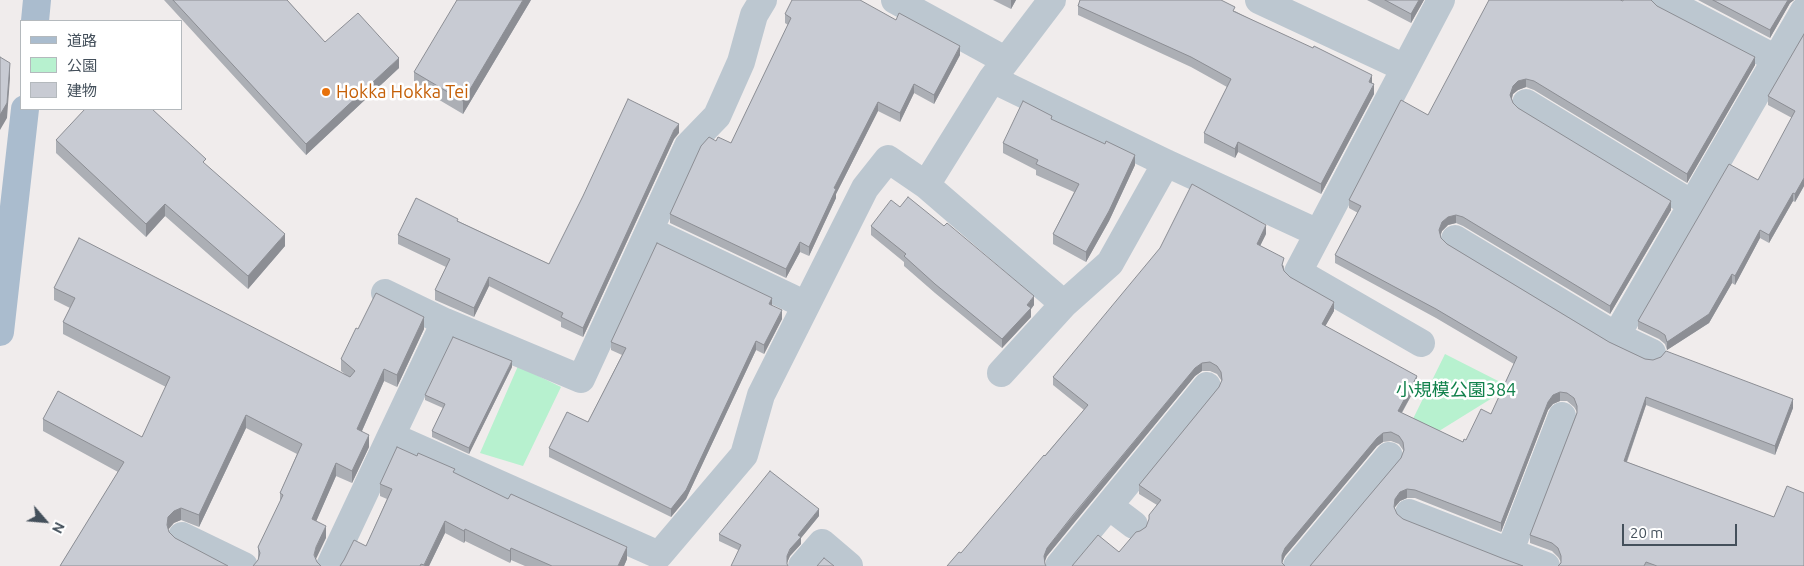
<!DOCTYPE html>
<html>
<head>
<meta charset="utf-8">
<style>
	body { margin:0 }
	#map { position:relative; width:1804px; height:566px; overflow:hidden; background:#f0ecec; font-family:Ubuntu,"Noto Sans JP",sans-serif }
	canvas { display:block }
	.legend { position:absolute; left:20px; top:20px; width:162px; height:90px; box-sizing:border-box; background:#fff; border:1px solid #b4b9bd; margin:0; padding:6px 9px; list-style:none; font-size:15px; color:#44505b }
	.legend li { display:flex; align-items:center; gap:10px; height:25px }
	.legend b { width:25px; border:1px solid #b4b9bd }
	.north { position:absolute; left:20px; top:496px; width:50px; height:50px; -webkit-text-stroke:4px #fff; paint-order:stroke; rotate:117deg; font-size:14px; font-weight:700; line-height:20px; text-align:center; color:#44505b }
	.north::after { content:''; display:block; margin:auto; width:18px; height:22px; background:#44505b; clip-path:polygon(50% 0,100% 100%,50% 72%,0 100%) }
	.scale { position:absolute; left:1622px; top:524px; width:115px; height:22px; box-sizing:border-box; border:2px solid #44505b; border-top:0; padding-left:6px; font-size:15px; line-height:18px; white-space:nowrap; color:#44505b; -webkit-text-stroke:4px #fff; paint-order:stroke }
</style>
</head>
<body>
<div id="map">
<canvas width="1804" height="566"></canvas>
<ul class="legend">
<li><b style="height:6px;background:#aabcce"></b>道路</li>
<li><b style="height:14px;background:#b7f1cf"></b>公園</li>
<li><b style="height:14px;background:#c8cbd3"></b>建物</li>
</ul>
<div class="north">N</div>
<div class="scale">20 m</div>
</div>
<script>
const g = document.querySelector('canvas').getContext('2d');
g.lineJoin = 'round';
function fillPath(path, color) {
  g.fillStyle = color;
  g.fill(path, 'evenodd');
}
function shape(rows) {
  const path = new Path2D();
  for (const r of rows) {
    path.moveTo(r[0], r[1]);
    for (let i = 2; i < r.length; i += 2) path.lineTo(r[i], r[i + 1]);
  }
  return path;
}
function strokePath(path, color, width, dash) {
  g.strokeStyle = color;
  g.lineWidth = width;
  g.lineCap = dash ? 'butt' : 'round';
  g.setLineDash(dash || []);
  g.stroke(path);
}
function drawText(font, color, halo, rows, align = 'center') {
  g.font = font + ' Ubuntu,"Noto Sans JP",sans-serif';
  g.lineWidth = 5;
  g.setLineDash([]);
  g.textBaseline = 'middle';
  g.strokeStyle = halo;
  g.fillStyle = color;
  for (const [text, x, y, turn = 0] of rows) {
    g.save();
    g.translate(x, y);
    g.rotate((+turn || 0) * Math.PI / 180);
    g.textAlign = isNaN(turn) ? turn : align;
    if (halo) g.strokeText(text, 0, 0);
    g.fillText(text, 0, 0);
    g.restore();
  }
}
const green = shape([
	[1445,354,1510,387,1431,436,1410,425],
	[518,366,561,387,523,466,480,453]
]);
const minor = shape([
	[763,0,754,15,741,62,717,116,688,146,581,379,445,322,391,436,659,555,744,455,761,395,865,188,888,159,926,185,992,79],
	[895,0,1005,60],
	[1052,0,992,79,1166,163,1318,233],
	[1259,0,1405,68],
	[1664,0,1776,59],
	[1526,103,1692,204],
	[926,185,1064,304],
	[650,231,806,305],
	[1455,239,1616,336,1652,353],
	[385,293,445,322],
	[1616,336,1804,11],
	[1421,343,1298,272,1441,0],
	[1001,373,1064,304,1110,263,1166,163],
	[1109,506,1134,525],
	[1409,513,1546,566],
	[182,536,244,566],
	[1509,553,1562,416],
	[330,566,391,436],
	[802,566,822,543,849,566],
	[1059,566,1207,386],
	[1297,566,1389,456]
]);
const major = shape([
	[35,21,37,0],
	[0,332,25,109]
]);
const wall = shape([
	[164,0,287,0,325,42,399,68,306,155],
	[531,0,463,114,414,85,414,72],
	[993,0,1016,0,1011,9],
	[1367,0,1424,0,1411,23],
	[1698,0,1794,0,1790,3,1770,38],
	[1623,1,1657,6,1755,65,1687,183,1534,90,1526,87,1518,90,1513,94,1512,99,1513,103,1518,108,1671,210,1610,314,1463,226,1456,223,1448,225,1442,231,1441,235,1441,238,1447,244,1609,342,1645,359,1793,408,1775,455,1646,405,1627,462,1774,517,1804,566,1558,566,1561,562,1558,557,1552,551,1530,543,1530,535,1577,412,1574,407,1567,401,1560,401,1553,404,1548,410,1501,532,1415,498,1407,498,1400,501,1395,507,1394,509,1310,566,1401,458,1404,452,1403,450,1399,444,1391,441,1383,442,1377,446,1285,556,1282,562,1119,552,1140,531,1146,527,1157,505,1139,494,1139,485,1219,387,1222,382,1221,380,1217,374,1210,371,1202,371,1195,376,1047,556,961,553,1084,410,1053,385,1053,377,1266,234,1260,246,1284,266,1284,271,1290,277,1334,311,1325,326,1417,385,1402,413,1463,442,1466,440,1491,414,1514,364,1436,318,1335,263,1335,255,1358,213,1349,208,1349,200,1428,115],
	[1078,6,1235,11,1372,83,1374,94,1321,194,1238,152,1235,158,1204,143,1204,133,1227,87,1191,67,1078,15],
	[785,14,960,55,934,104,914,93,900,122,878,111,836,194,836,198,809,256,800,252,786,278,670,223,670,214,716,141,731,143,788,25,785,23],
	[1804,34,1804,186,1795,202,1793,201,1769,243,1760,238,1735,285,1732,283,1709,323,1667,350,1665,344,1659,339,1638,329,1638,321,1758,180,1792,118,1768,105,1768,96],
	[1052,120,1135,165,1109,221,1086,262,1053,244,1053,234,1074,192,1036,175,1036,170,1003,153,1003,143],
	[679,133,674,139,583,337,561,327,561,322,489,286,474,317,435,300,435,290,446,267,398,244,398,235,458,221,549,264],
	[56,140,206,165,285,246,248,289,165,216,146,237,56,153],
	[871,226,1034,305,1031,309,1031,317,1002,348,935,293,904,266,904,262,871,235],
	[54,288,345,374,341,371,341,359,358,329,424,329,397,387,384,381,362,431,369,447,352,483,336,476,316,521,326,538,258,560,258,547,280,502,280,493,297,454,246,428,199,527,181,520,60,566,118,472,43,431,43,419,142,437,166,387,63,334,63,322,70,308,54,300],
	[772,305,782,319,764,354,756,350,686,499,671,517,549,457,549,448,588,422,622,355,611,350,611,342],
	[512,367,469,454,432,437,432,431,443,408,425,400,425,395],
	[455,473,627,559,624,566,525,566,511,560,510,563,465,541,464,543,445,533,429,566,340,566,366,546,387,499,380,496,380,484],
	[819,516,801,538,801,544,790,556,787,562,787,564,738,550,719,541,719,534]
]);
const shadedWall = shape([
	[523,0,531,0,463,114,463,101],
	[1011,0,1016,0,1011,9],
	[1419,0,1424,0,1411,23,1411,14],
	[1788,0,1794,0,1790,3,1770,38,1770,30],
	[960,46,960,55,934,104,934,95],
	[1755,57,1755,65,1687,183,1687,174],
	[399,58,399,68,306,155,306,144],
	[10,63,10,78,7,118,0,130,0,115],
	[1372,75,1372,85,1369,82],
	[1526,79,1526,87,1518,90,1513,94,1510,103,1510,95,1513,86,1518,81],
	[914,84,914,93,900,122,900,113],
	[1374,84,1374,94,1321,194,1321,184],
	[878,102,878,111,836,194,836,198,809,256,809,247,834,188],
	[679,124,679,133,674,139,583,337,583,328,674,130],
	[1238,142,1238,152,1235,158,1235,149],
	[1135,155,1135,165,1109,221,1086,262,1086,252],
	[1804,178,1804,186,1795,202,1795,194],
	[1793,193,1793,201,1769,243,1769,235],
	[1671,201,1671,210,1610,314,1610,306],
	[165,204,165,216,146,237,146,224],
	[1456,215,1456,223,1448,225,1442,231,1439,238,1439,230,1442,222,1448,217],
	[1266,225,1266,234,1257,252,1257,244],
	[1760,230,1760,238,1735,285,1735,276],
	[285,234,285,246,248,289,248,276],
	[800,242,800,252,786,278,786,269],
	[1732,274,1732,283,1709,323,1667,350,1667,342],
	[489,277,489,286,474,317,474,308],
	[1034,296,1034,305,1031,309,1031,317,1002,348,1002,339],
	[772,298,772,306,769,304],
	[1334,302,1334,311,1322,332,1322,324],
	[782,310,782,319,764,354,764,345],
	[424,317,424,329,397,387,397,375],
	[756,341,756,350,686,499,671,517,671,509],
	[512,361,512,367,469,454,469,448],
	[1202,363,1202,371,1195,376,1073,524,1047,556,1044,564,1044,556,1047,548,1195,368],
	[384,369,384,381,357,442,357,429],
	[1417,376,1417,385,1398,419,1398,411],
	[1560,392,1560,401,1553,404,1548,410,1501,532,1501,523,1548,402,1553,395],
	[1646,397,1646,405,1624,469,1624,461],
	[1793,399,1793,408,1775,455,1775,446],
	[246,415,246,428,199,527,199,515],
	[1383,433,1383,442,1377,446,1285,556,1282,563,1282,555,1285,548,1377,438],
	[369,435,369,447,352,483,352,471],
	[336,463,336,476,312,531,312,519],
	[1407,489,1407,498,1400,501,1395,507,1394,515,1395,499,1400,492],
	[181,508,181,520,174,523,168,530,167,525,168,517,174,511],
	[819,509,819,516,801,538,801,544,790,556,787,563,787,556,798,535],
	[445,521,445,533,429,566,424,566],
	[326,526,326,538,316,559,314,555,316,547],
	[465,529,465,541,464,543,464,531],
	[627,547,627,559,624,566,618,566],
	[511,548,511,560,510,563,510,551]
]);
const building = shape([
	[173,0,287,0,325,42,358,13,399,58,306,144,173,0],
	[457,0,523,0,463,101,414,72,457,0],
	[792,0,860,0,896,20,899,13,960,46,934,95,914,84,900,113,878,102,834,188,836,189,809,247,800,242,786,269,670,214,701,146,709,137,716,141,718,137,731,143,791,18,785,14,792,0],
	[1080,0,1221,0,1235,7,1233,11,1313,48,1314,46,1372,75,1369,82,1374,84,1321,184,1238,142,1235,149,1204,133,1231,79,1191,57,1078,6,1080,0],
	[1385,0,1419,0,1411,14,1385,0],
	[1489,0,1620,0,1623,1,1623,0,1651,0,1657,6,1755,57,1687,174,1534,81,1526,79,1518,81,1513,86,1510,95,1513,103,1518,108,1671,201,1610,306,1463,217,1456,215,1448,217,1442,222,1439,230,1441,238,1447,244,1609,342,1645,359,1653,360,1661,357,1666,351,1793,399,1775,446,1646,397,1624,461,1774,517,1787,486,1804,493,1804,566,1657,566,1646,562,1644,566,1558,566,1561,563,1561,556,1558,548,1552,543,1530,535,1577,413,1577,406,1574,398,1567,393,1560,392,1553,395,1548,402,1501,523,1415,490,1407,489,1400,492,1395,499,1394,507,1397,514,1403,519,1504,559,1523,566,1310,566,1401,458,1404,450,1403,442,1399,436,1391,432,1383,433,1377,438,1285,548,1282,555,1282,563,1285,566,1072,566,1098,535,1119,552,1136,532,1140,531,1146,527,1149,519,1149,515,1161,500,1139,485,1219,387,1222,380,1221,372,1217,366,1210,362,1202,363,1195,368,1073,515,1047,548,1044,556,1045,564,1046,566,947,566,959,552,961,553,1044,455,1045,456,1088,405,1053,377,1160,248,1192,184,1266,225,1257,244,1284,258,1282,265,1284,271,1290,277,1334,302,1322,324,1417,376,1398,411,1463,442,1464,439,1466,440,1481,409,1491,414,1517,357,1436,309,1335,255,1361,206,1349,200,1401,100,1428,115,1489,0],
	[1713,0,1788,0,1770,30,1713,0],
	[1804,34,1804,178,1795,194,1793,193,1769,235,1760,230,1735,276,1732,274,1709,314,1667,342,1665,335,1659,331,1638,321,1729,164,1758,180,1795,111,1768,96,1804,34],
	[0,57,10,63,7,103,0,115,0,57],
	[628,99,679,124,674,130,583,328,561,317,563,313,489,277,474,308,435,290,450,259,398,235,416,198,458,219,457,221,549,264,583,196,628,99],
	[1023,101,1052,116,1051,119,1105,144,1106,141,1135,155,1109,211,1086,252,1053,234,1079,184,1036,164,1038,160,1003,143,1023,101],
	[85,109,152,109,206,159,203,162,285,234,248,276,165,204,146,224,56,140,85,109],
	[908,197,944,226,947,223,1034,296,1027,305,1031,308,1002,339,935,284,904,256,906,254,871,226,891,200,900,207,908,197],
	[79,238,350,377,355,371,341,359,356,328,358,329,376,293,424,317,397,375,384,369,357,429,369,435,352,471,336,463,312,519,326,526,316,547,314,555,317,562,321,566,253,566,258,560,260,553,258,547,283,495,280,493,302,444,246,415,199,515,181,508,174,511,168,517,167,525,169,532,175,538,228,566,60,566,124,462,43,419,58,391,142,437,170,377,63,322,75,298,54,288,79,238],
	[657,243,772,298,769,304,782,310,764,345,756,341,686,490,671,509,549,448,567,412,588,422,626,348,611,342,657,243],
	[453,337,512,361,469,448,432,431,445,404,425,395,453,337],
	[397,447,417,456,418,453,455,469,453,472,508,499,511,494,627,547,618,566,552,566,511,548,510,551,465,529,464,531,445,521,424,565,421,564,420,566,340,566,344,560,354,540,366,546,392,489,380,484,397,447],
	[770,471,819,509,798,535,801,537,790,549,787,556,787,564,788,566,731,566,741,545,719,534,770,471],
	[824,558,834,566,817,566,824,558]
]);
const markers = [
	[326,92,5,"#e8710a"]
];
const foodNames = [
	["Hokka Hokka Tei",336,92]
];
const parkNames = [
	["小規模公園384",1456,390]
];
fillPath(green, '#b7f1cf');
strokePath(minor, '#bcc7d0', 28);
strokePath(major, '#aabcce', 28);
fillPath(wall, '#acafb5');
fillPath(shadedWall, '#8c8e94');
fillPath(building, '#c8cbd3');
strokePath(building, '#8c8e94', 1);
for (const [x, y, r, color] of markers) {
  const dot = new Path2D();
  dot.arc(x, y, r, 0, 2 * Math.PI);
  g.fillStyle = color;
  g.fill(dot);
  strokePath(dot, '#fff', 2);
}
drawText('18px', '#c56008', '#fff', foodNames, 'left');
drawText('18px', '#10814b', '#fff', parkNames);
</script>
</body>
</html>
